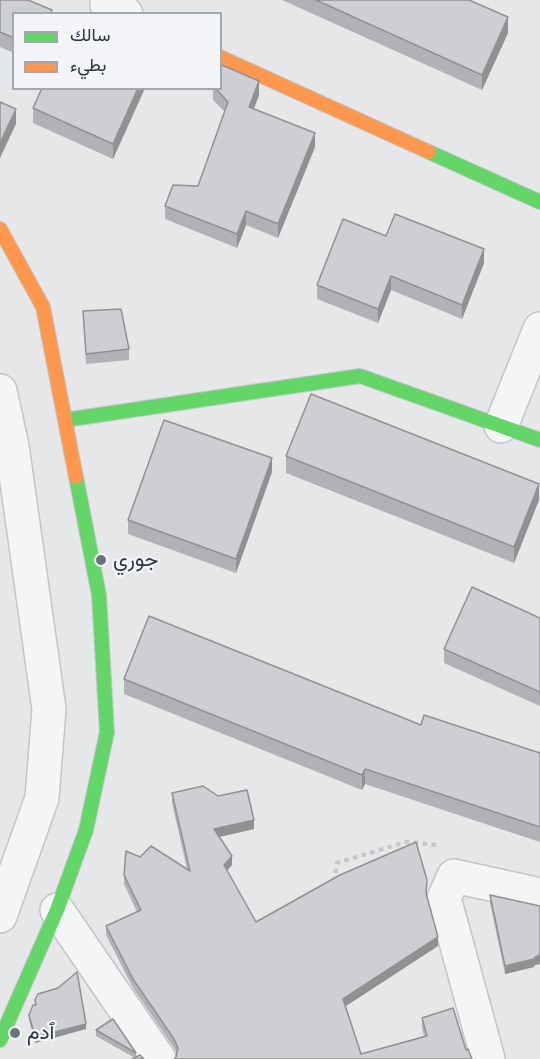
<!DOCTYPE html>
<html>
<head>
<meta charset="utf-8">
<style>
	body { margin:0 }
	#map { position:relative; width:540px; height:1059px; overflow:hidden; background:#e5e7e9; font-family:"Varela Round",Vazirmatn,sans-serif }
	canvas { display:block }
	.legend { position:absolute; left:12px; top:12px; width:210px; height:78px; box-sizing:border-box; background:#f3f5f8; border:2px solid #a3a8b0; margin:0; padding:8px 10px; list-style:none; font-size:18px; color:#2b3444 }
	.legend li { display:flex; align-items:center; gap:12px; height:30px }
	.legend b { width:30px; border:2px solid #a3a8b0 }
</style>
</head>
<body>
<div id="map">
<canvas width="540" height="1059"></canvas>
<ul class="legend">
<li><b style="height:8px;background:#63d668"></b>سالك</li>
<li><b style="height:8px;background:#ff974d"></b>بطيء</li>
</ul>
</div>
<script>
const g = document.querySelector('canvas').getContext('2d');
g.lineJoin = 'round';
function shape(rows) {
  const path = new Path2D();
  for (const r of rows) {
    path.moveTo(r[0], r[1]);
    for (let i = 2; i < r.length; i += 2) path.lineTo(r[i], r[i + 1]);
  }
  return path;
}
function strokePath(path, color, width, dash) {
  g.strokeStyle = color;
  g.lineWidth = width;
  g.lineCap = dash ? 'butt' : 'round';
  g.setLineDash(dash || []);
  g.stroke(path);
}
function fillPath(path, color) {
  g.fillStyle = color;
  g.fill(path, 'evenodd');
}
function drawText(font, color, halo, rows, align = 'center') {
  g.font = font + ' "Varela Round",Vazirmatn,sans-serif';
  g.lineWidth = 4.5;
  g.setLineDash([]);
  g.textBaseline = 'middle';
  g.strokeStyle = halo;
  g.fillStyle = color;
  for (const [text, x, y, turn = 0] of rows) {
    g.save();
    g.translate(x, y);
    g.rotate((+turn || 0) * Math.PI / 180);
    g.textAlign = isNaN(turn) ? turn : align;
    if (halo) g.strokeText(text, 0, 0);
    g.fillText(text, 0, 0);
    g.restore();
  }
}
const path = shape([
	[334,882,337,863,406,842,437,845,438,846]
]);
const street = shape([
	[107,5,126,14],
	[0,391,12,446,49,709,42,798,0,916],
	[501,426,540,329],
	[57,910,159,1059],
	[488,1059,444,898,454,876,540,895]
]);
const fast = shape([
	[429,152,540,202],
	[65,420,360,376,540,440],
	[0,1040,57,910,86,830,107,732,99,595,76,477]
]);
const slow = shape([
	[220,57,429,152],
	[0,229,43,307,76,477]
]);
const wall = shape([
	[0,0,14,14,14,53,0,47],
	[282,0,469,0,508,33,482,90],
	[145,88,113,159,33,123,33,108],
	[213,88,220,88,259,95,254,109,315,147,278,238,246,225,237,248,165,219,165,206,198,186,225,112,213,100],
	[386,236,484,263,462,319,391,290,378,323,317,299,317,285],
	[83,311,129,349,129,360,86,364],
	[286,456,539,500,514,563,286,473],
	[272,472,236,573,128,534,128,520],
	[540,618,540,706,444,663,444,649],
	[124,679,421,725,540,753,540,842,365,784,362,790,124,694],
	[172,793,254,829,219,837,232,865,227,871,256,922,427,889,427,896,438,946,345,1006,361,1054,424,1036,422,1028,422,1018,466,1050,472,1059,176,1057,177,1054,174,1048,133,988,106,935,106,926,137,912,124,884,124,875,140,857,187,869,172,803],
	[490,895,540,906,540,964,535,965,534,967,505,974,490,903],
	[35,1000,86,1029,35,1043,29,1020,29,1015,35,1005],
	[96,1030,136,1053,136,1057,135,1058,96,1036]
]);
const shadedWall = shape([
	[508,17,508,33,482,90,482,75],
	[259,81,259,95,249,121,249,107],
	[138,88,145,88,113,159,113,144],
	[16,109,16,124,0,158,0,143],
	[315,133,315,147,278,238,278,224],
	[246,211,246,225,237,248,237,234],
	[484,249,484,263,462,319,462,305],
	[391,276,391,290,378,323,378,309],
	[272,458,272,472,236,573,236,559],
	[539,484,539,500,514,563,514,547],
	[365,769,365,784,362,790,362,775],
	[254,820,254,829,214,838,214,829],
	[232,856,232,865,224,874,224,865],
	[438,937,438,946,343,1008,343,999],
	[540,955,540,964,535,965,534,967,505,974,505,966],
	[86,1024,86,1029,35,1043,35,1037]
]);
const building = shape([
	[0,0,28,0,52,10,51,13,52,14,14,14,14,38,0,32,0,0],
	[316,0,469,0,508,17,482,75,316,0],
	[222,65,259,81,249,107,315,133,278,224,246,211,237,234,165,206,173,185,198,186,228,102,215,88,220,88,220,68,222,65],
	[42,88,138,88,113,144,33,108,42,88],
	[0,102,16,109,0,143,0,102],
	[395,214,484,249,462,305,391,276,378,309,317,285,343,219,386,236,395,214],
	[121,309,129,349,86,354,83,311,121,309],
	[311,394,539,484,514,547,286,456,311,394],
	[164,420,272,458,236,559,128,520,164,420],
	[472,587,540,618,540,692,444,649,472,587],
	[149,616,421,725,424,715,540,753,540,827,365,769,362,775,124,679,149,616],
	[203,786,218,796,247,790,254,820,214,829,232,856,224,865,256,922,340,875,416,842,427,880,426,893,438,937,343,999,361,1054,427,1036,422,1018,453,1008,466,1050,468,1049,472,1059,174,1059,176,1057,178,1048,174,1039,133,979,106,926,141,910,124,875,126,851,140,857,151,846,190,871,172,793,203,786],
	[490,895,540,906,540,955,535,957,534,959,505,966,490,895],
	[77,972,86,1024,35,1037,29,1015,33,1005,36,1005,35,1000,38,994,58,988,77,972],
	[113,1019,136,1053,96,1030,113,1019],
	[140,1055,144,1059,132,1059,140,1055]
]);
const markers = [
	[101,560,6,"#6c737e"],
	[15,1033,6,"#6c737e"]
];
const poiNames = [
	["جوري",113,560],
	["ٱدم",27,1033]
];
strokePath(street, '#c3c5c7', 36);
strokePath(fast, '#c3c5c7', 16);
strokePath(slow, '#c3c5c7', 16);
strokePath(path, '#c4c5c9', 4, [4.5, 4.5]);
strokePath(street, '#f4f5f6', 33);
strokePath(fast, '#63d668', 14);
strokePath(slow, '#ff974d', 14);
fillPath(wall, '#b1b2b5');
fillPath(shadedWall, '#909193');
fillPath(building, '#cecfd2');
strokePath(building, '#909193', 1.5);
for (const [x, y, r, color] of markers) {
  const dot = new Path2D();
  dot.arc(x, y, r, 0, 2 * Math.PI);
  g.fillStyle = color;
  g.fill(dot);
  strokePath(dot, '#f3f5f8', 2);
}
drawText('21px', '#2b3444', '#f3f5f8', poiNames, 'left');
</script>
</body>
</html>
